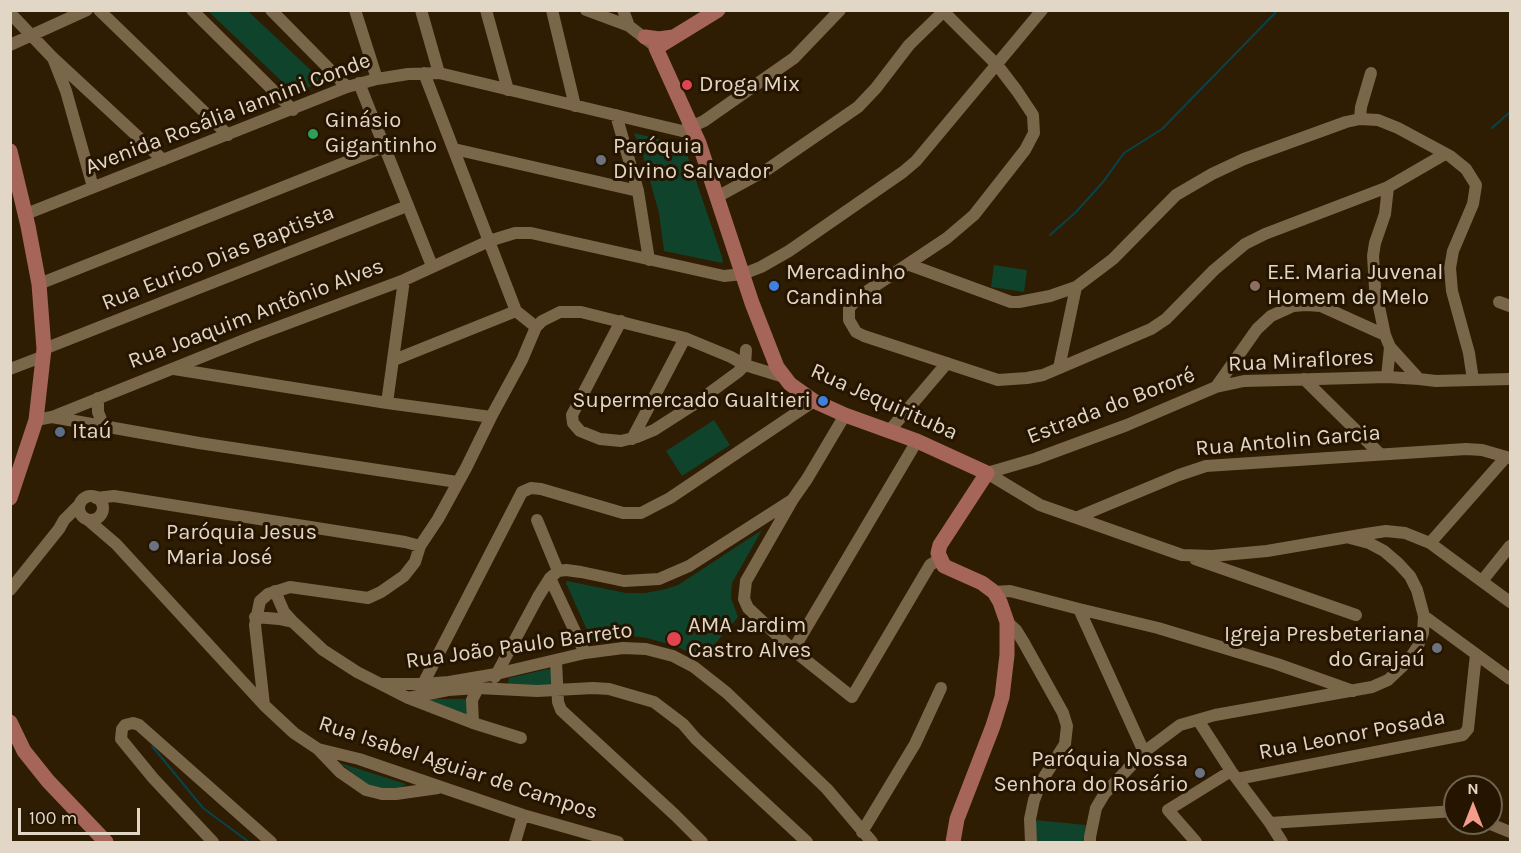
<!DOCTYPE html>
<html>
<head>
<meta charset="utf-8">
<style>
	body { margin:0 }
	#map { position:relative; width:1521px; height:853px; overflow:hidden; background:#2e1d02; font-family:Karla,sans-serif }
	canvas { display:block }
	.frame { position:absolute; inset:0; border:12px solid #e2d7c7; pointer-events:none }
	.north { position:absolute; left:1443px; top:775px; width:60px; height:60px; box-sizing:border-box; background:#241400; border:2px solid #706250; border-radius:50%; rotate:0deg; font-size:16px; font-weight:700; line-height:24px; text-align:center; color:#e2d7c7 }
	.north::after { content:''; display:block; margin:auto; width:21px; height:27px; background:#f49d8c; clip-path:polygon(50% 0,100% 100%,50% 72%,0 100%) }
	.scale { position:absolute; left:18px; top:808px; width:122px; height:27px; box-sizing:border-box; border:3px solid #e2d7c7; border-top:0; padding-left:8px; font-size:18px; line-height:21px; white-space:nowrap; color:#e2d7c7; -webkit-text-stroke:4px #241400; paint-order:stroke }
</style>
</head>
<body>
<div id="map">
<canvas width="1521" height="853"></canvas>
<div class="frame"></div>
<div class="north">N</div>
<div class="scale">100 m</div>
</div>
<script>
const g = document.querySelector('canvas').getContext('2d');
g.lineJoin = 'round';
function fillPath(path, color) {
  g.fillStyle = color;
  g.fill(path, 'evenodd');
}
function shape(rows) {
  const path = new Path2D();
  for (const r of rows) {
    if (r.length === 3) {
      path.moveTo(r[0] + r[2], r[1]);
      path.arc(r[0], r[1], r[2], 0, 2 * Math.PI);
      continue;
    }
    path.moveTo(r[0], r[1]);
    for (let i = 2; i < r.length; i += 2) path.lineTo(r[i], r[i + 1]);
  }
  return path;
}
function strokePath(path, color, width, dash) {
  g.strokeStyle = color;
  g.lineWidth = width;
  g.lineCap = dash ? 'butt' : 'round';
  g.setLineDash(dash || []);
  g.stroke(path);
}
function drawText(font, color, halo, rows, align = 'center') {
  g.font = font + ' Karla,sans-serif';
  g.lineWidth = 6;
  g.setLineDash([]);
  g.textBaseline = 'middle';
  g.strokeStyle = halo;
  g.fillStyle = color;
  for (const [text, x, y, turn = 0] of rows) {
    g.save();
    g.translate(x, y);
    g.rotate((+turn || 0) * Math.PI / 180);
    g.textAlign = isNaN(turn) ? turn : align;
    if (halo) g.strokeText(text, 0, 0);
    g.fillText(text, 0, 0);
    g.restore();
  }
}
const green = shape([
	[208,11,248,11,317,76,319,79,317,84,298,92,293,92],
	[634,133,684,145,723,260,722,263,664,251,659,213,641,149],
	[994,265,1027,270,1024,292,991,287],
	[714,420,730,445,682,476,666,451],
	[762,530,732,583,731,598,738,617,702,659,676,646,647,638,632,636,592,641,566,583,567,581,626,593,645,593,666,589,678,585],
	[548,669,552,671,552,688,508,684,509,678],
	[425,699,468,699,467,715],
	[340,763,406,784,385,798],
	[1035,820,1086,825,1085,842,1037,842]
]);
const stream = shape([
	[1492,128,1510,112],
	[1050,235,1076,212,1103,182,1124,153,1162,129,1278,10],
	[152,746,203,808,249,842]
]);
const minor = shape([
	[99,10,228,135],
	[192,10,293,110],
	[271,10,347,87],
	[355,10,377,79],
	[421,10,439,73],
	[486,10,508,90],
	[552,10,575,106],
	[586,10,629,26,651,43],
	[623,10,629,26],
	[944,12,998,66,1017,91,1033,115,1034,133,1025,150,974,215,947,238,860,296,849,308,849,320,856,332,864,336,998,380,1027,378,1043,375,1151,329,1166,319,1214,270,1245,244,1265,234,1388,187,1445,154],
	[10,13,52,57,163,160],
	[10,45,87,10],
	[53,58,66,91,93,187],
	[424,73,516,311],
	[359,83,432,266],
	[616,115,638,191,649,260],
	[1360,119,1361,107,1371,73],
	[454,149,638,191],
	[717,197,768,169,858,107,876,88,909,45,945,10],
	[26,214,347,87,377,79,408,74,439,73,682,131,704,121,794,58,840,10],
	[910,265,1011,302,1019,302,1050,296,1076,287,1113,259,1176,195,1212,174,1244,159,1346,122,1360,119,1378,120,1398,128,1450,156,1466,169,1476,185,1473,204,1453,251,1450,268,1452,291,1469,353,1473,380],
	[39,284,384,147],
	[1499,302,1510,306],
	[621,321,572,415,573,423,580,431,600,439,621,441,637,437,654,430,693,405,738,372,745,365,746,350],
	[1385,335,1375,288,1373,256,1375,243,1385,214,1388,187],
	[44,349,407,206],
	[394,360,516,311,536,327],
	[1059,368,1076,287],
	[10,369,44,356],
	[174,369,387,403,491,417],
	[1387,377,1390,347],
	[1304,379,1380,454],
	[1216,387,1244,381,1283,380,1387,377,1419,379],
	[98,398,98,412,104,427],
	[387,403,404,280],
	[845,415,807,479,793,499,746,581,744,599,748,608,793,650,852,697,930,565,940,559],
	[52,417,199,443,457,482],
	[36,420,52,417,254,336,404,280,489,241,515,233,531,233,724,276,743,274,761,267,789,251,903,172,916,161,1042,10],
	[890,430,947,363],
	[632,439,685,338],
	[987,473,1035,459,1127,425,1216,387,1257,329,1271,316,1293,306,1306,305,1321,306,1385,335,1390,347,1419,379,1436,381,1510,379],
	[987,473,1040,505,1182,555,1212,556,1267,551,1366,534,1386,531,1405,533,1430,543,1510,602],
	[91,508,12],
	[96,498,114,496,405,542,420,546],
	[1078,517,1179,475,1206,466,1466,449,1482,450,1510,458],
	[88,520,116,544,264,705,294,733,318,749,359,759,523,815,618,842],
	[537,520,558,571],
	[1430,543,1506,457],
	[1195,559,1356,615],
	[550,578,585,653],
	[1482,581,1510,546],
	[10,590,59,529,64,520,79,505],
	[275,591,284,612,293,622],
	[994,592,1010,591,1079,609,1158,628,1277,664,1353,691],
	[1079,609,1144,752],
	[1424,616,1510,679],
	[255,617,279,619,293,622,323,650,357,672,408,698,473,723,521,738],
	[1007,622,1016,630,1024,643,1063,713,1067,726,1065,744,1041,782,1034,800,1030,819,1031,842],
	[793,650,917,441],
	[556,661,558,702,561,710,675,815,702,842],
	[495,677,538,597,550,578,558,571,566,570,581,572,624,581,659,579,689,566,792,500],
	[383,684,423,684,449,682,496,674,585,653,623,648,646,649,673,656,694,667,727,693,827,789,872,842],
	[423,684,522,492,531,488,541,489,623,513,641,513,670,498,814,401],
	[408,698,448,690,478,688,537,691,593,688,609,689,654,702,683,724,696,739,807,842],
	[264,705,255,625,260,601,268,594,290,587,368,598,381,592,404,576,415,562,420,546,438,519,466,468,491,417,522,360,536,327,542,321,560,312,581,312,685,338,731,357,745,365,784,377],
	[1198,720,1231,771,1270,823,1282,842],
	[473,723,472,700,478,688],
	[318,749,340,772,366,790,382,794,396,794,438,788],
	[1237,779,1463,735,1468,729,1476,654],
	[1270,823,1455,811],
	[1488,823,1510,832],
	[862,832,915,744,941,688],
	[213,842,153,778,121,739,122,729,125,725,133,723,139,725,271,842],
	[515,842,523,815],
	[1090,842,1090,837,1096,808,1105,793,1144,752,1180,725,1215,715,1372,687,1388,680,1408,661,1417,648,1423,633,1424,616,1417,590,1410,576,1398,563,1384,551,1369,543,1350,538],
	[1196,842,1168,810,1231,771]
]);
const major = shape([
	[718,10,656,48,699,143,752,303,777,367,790,384,814,401,845,415,917,441,987,473,940,545,938,553,944,566,982,583,994,592,1000,602,1007,622,1007,655,1002,697,993,726,957,819,953,842],
	[645,37,659,39,673,37],
	[10,151,28,226,39,284,44,349,36,420,10,498],
	[10,722,24,751,48,781,106,842]
]);
const markers = [
	[687,85,6,"#e0444e"],
	[313,134,6,"#2e9e5b"],
	[601,160,6,"#6b7280"],
	[774,286,6,"#3f7fe0"],
	[1255,286,6,"#8d6e63"],
	[823,401,6,"#3f7fe0"],
	[60,432,6,"#5c6f8a"],
	[154,546,6,"#6b7280"],
	[674,639,8,"#e0444e"],
	[1437,648,6,"#6b7280"],
	[1200,773,6,"#6b7280"]
];
const poiNames = [
	["Droga Mix",699,85],
	["Ginásio",325,121],
	["Gigantinho",325,146],
	["Paróquia",613,147],
	["Divino Salvador",613,172],
	["Mercadinho",786,273],
	["Candinha",786,298],
	["E.E. Maria Juvenal",1267,273],
	["Homem de Melo",1267,298],
	["Supermercado Gualtieri",811,401,"right"],
	["Itaú",72,432],
	["Paróquia Jesus",166,533],
	["Maria José",166,558],
	["AMA Jardim",688,626],
	["Castro Alves",688,651],
	["Igreja Presbeteriana",1425,635,"right"],
	["do Grajaú",1425,660,"right"],
	["Paróquia Nossa",1188,760,"right"],
	["Senhora do Rosário",1188,785,"right"]
];
const streetNames = [
	["Avenida Rosália Iannini Conde",228,114,-21],
	["Rua Eurico Dias Baptista",218,258,-22],
	["Rua Joaquim Antônio Alves",256,314,-21],
	["Rua Miraflores",1301,361,-3],
	["Rua Jequirituba",884,402,24],
	["Estrada do Bororé",1111,406,-21],
	["Rua Antolin Garcia",1288,441,-5],
	["Rua João Paulo Barreto",519,646,-8],
	["Rua Leonor Posada",1352,735,-11],
	["Rua Isabel Aguiar de Campos",458,768,18]
];
fillPath(green, '#0f432c');
strokePath(stream, '#07434c', 2);
strokePath(minor, '#7a6649', 12);
strokePath(major, '#a56659', 15);
for (const [x, y, r, color] of markers) {
  const dot = new Path2D();
  dot.arc(x, y, r, 0, 2 * Math.PI);
  g.fillStyle = color;
  g.fill(dot);
  strokePath(dot, '#241400', 2);
}
drawText('22px', '#e2d7c7', '#241400', poiNames, 'left');
drawText('22px', '#e2d7c7', '#241400', streetNames);
</script>
</body>
</html>
